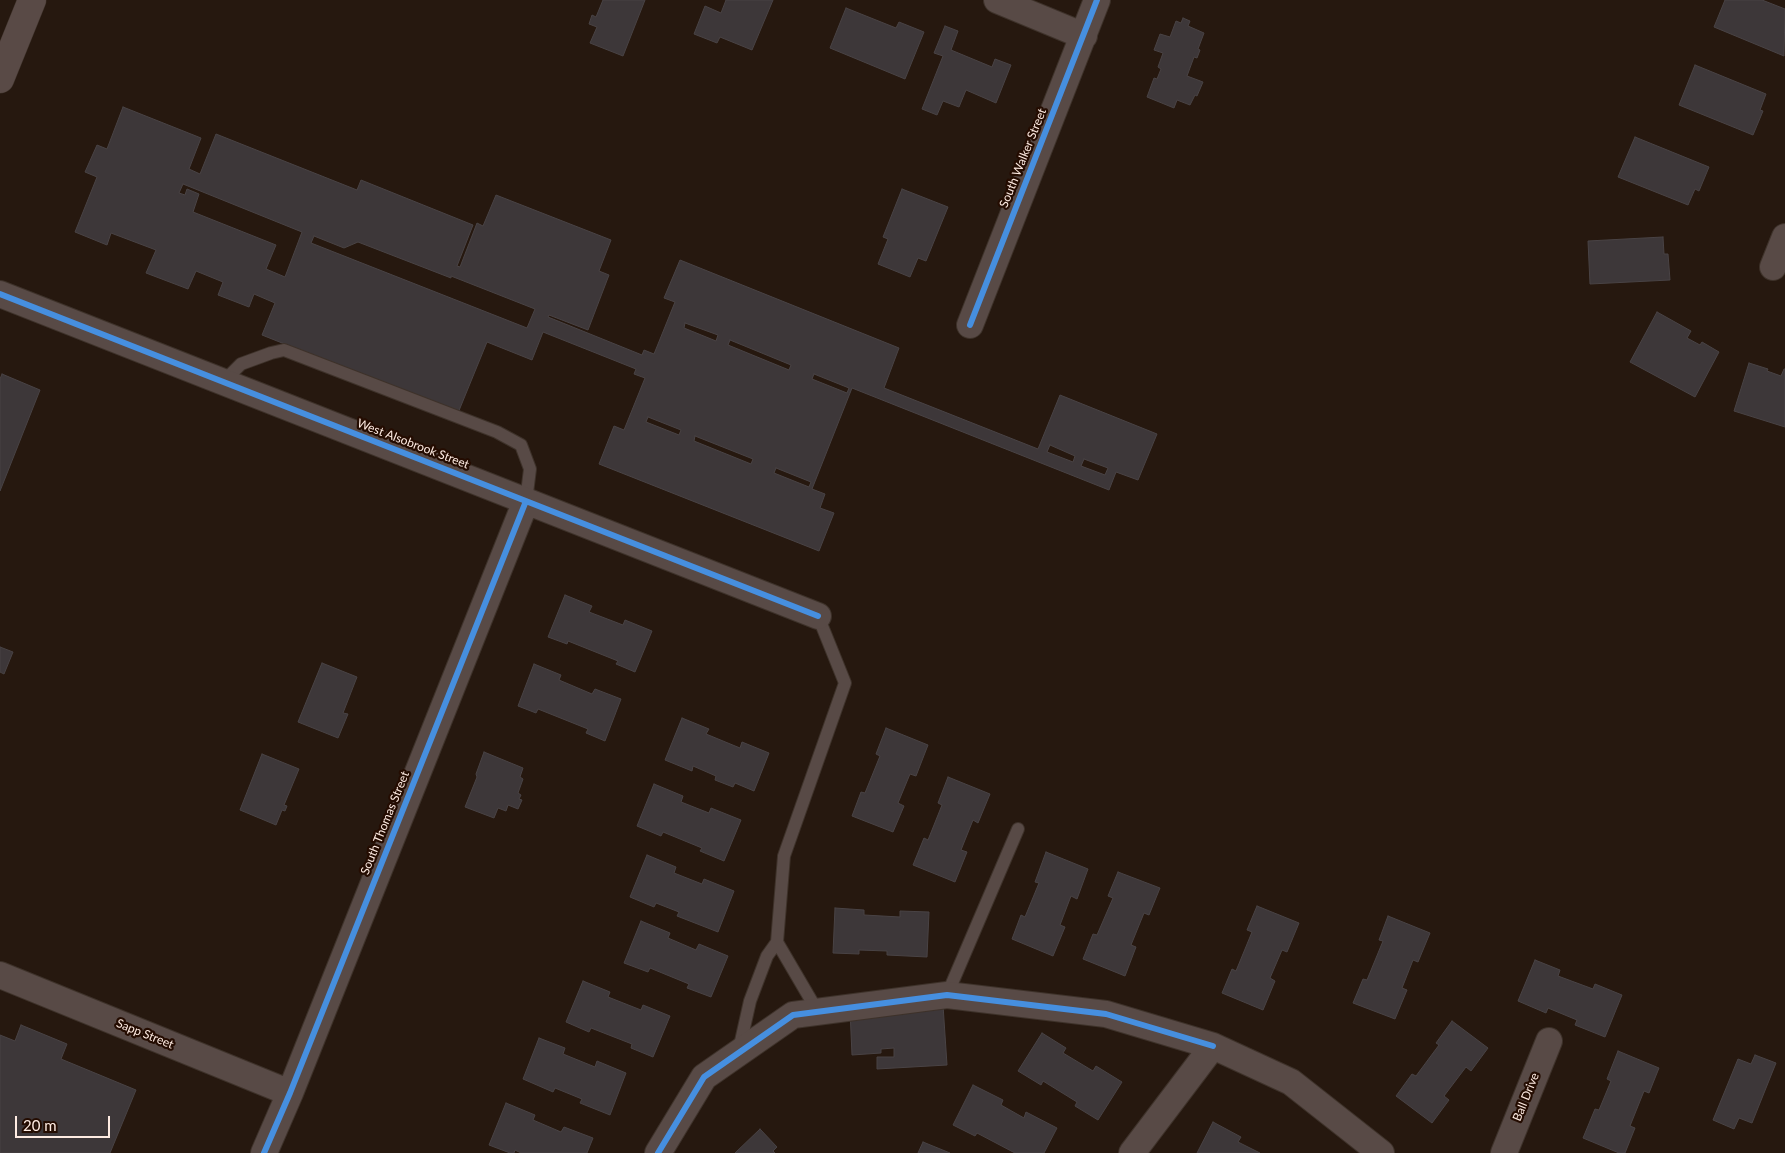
<!DOCTYPE html>
<html>
<head>
<meta charset="utf-8">
<style>
	body { margin:0 }
	#map { position:relative; width:1785px; height:1153px; overflow:hidden; background:#26180f; font-family:Lato,sans-serif }
	canvas { display:block }
	.scale { position:absolute; left:15px; top:1116px; width:95px; height:22px; box-sizing:border-box; border:2px solid #feebe2; border-top:0; padding-left:6px; font-size:15px; line-height:18px; white-space:nowrap; color:#feebe2; -webkit-text-stroke:4px #240c01; paint-order:stroke }
</style>
</head>
<body>
<div id="map">
<canvas width="1785" height="1153"></canvas>
<div class="scale">20 m</div>
</div>
<script>
const g = document.querySelector('canvas').getContext('2d');
g.lineJoin = 'round';
function fillPath(path, color) {
  g.fillStyle = color;
  g.fill(path, 'evenodd');
}
function shape(rows) {
  const path = new Path2D();
  for (const r of rows) {
    path.moveTo(r[0], r[1]);
    for (let i = 2; i < r.length; i += 2) path.lineTo(r[i], r[i + 1]);
  }
  return path;
}
function strokePath(path, color, width, dash) {
  g.strokeStyle = color;
  g.lineWidth = width;
  g.lineCap = dash ? 'butt' : 'round';
  g.setLineDash(dash || []);
  g.stroke(path);
}
function drawText(font, color, halo, rows, align = 'center') {
  g.font = font + ' Lato,sans-serif';
  g.lineWidth = 4.5;
  g.setLineDash([]);
  g.textBaseline = 'middle';
  g.strokeStyle = halo;
  g.fillStyle = color;
  for (const [text, x, y, turn = 0] of rows) {
    g.save();
    g.translate(x, y);
    g.rotate((+turn || 0) * Math.PI / 180);
    g.textAlign = isNaN(turn) ? turn : align;
    if (halo) g.strokeText(text, 0, 0);
    g.fillText(text, 0, 0);
    g.restore();
  }
}
const building = shape([
	[603,0,645,0,623,56,590,43,597,27,589,24,592,15,596,17,603,0],
	[726,0,773,0,752,50,720,37,717,43,694,34,705,6,721,13,726,0],
	[1725,0,1762,0,1785,9,1784,56,1714,27,1725,0],
	[846,8,896,28,899,22,924,32,905,79,830,48,846,8],
	[1183,18,1190,21,1188,26,1204,33,1198,49,1200,50,1197,58,1194,57,1187,76,1203,82,1197,96,1195,95,1190,105,1177,100,1174,108,1147,97,1154,78,1157,79,1161,69,1158,67,1163,53,1154,50,1160,34,1170,37,1176,21,1181,23,1183,18],
	[945,26,958,31,951,50,992,67,995,59,1011,65,996,103,966,90,959,107,943,101,937,115,922,109,943,56,934,53,945,26],
	[1695,65,1766,94,1760,110,1763,111,1753,135,1679,105,1695,65],
	[123,107,201,138,189,169,200,174,216,134,357,190,361,180,473,225,457,266,460,267,477,223,483,226,496,195,611,240,599,271,609,275,588,330,549,315,548,317,642,355,644,350,654,354,675,302,664,298,680,260,899,348,884,388,1038,449,1060,395,1157,434,1138,480,1116,472,1109,490,852,388,812,489,825,494,820,508,834,513,819,551,599,464,614,426,624,430,645,378,634,374,636,369,543,332,532,360,487,342,458,413,262,335,275,303,254,294,249,307,218,295,223,282,196,271,188,289,146,273,156,250,111,233,107,245,75,232,97,177,85,172,97,145,107,149,123,107],
	[183,184,302,232,285,277,266,269,276,245,193,212,199,194,187,189,185,195,179,193,183,184],
	[314,236,344,248,358,242,451,278,451,276,535,309,527,328,311,243,314,236],
	[685,323,718,335,716,341,684,328,685,323],
	[730,340,791,365,789,370,728,345,730,340],
	[814,374,849,388,847,393,812,379,814,374],
	[648,417,681,430,679,435,646,422,648,417],
	[695,436,753,459,751,464,694,441,695,436],
	[1050,445,1075,456,1073,462,1047,452,1050,445],
	[1084,459,1108,468,1105,475,1081,466,1084,459],
	[776,468,811,482,809,487,774,473,776,468],
	[1635,137,1709,167,1699,191,1695,189,1688,205,1618,177,1635,137],
	[902,189,948,207,926,261,918,258,910,277,878,264,888,239,883,237,902,189],
	[1663,237,1664,254,1668,254,1670,280,1590,284,1588,241,1663,237],
	[1657,312,1691,331,1687,338,1700,345,1702,342,1719,352,1695,397,1630,362,1657,312],
	[1749,363,1768,369,1767,371,1781,376,1784,369,1785,369,1785,427,1734,411,1749,363],
	[2,374,40,390,0,491,0,379,2,374],
	[565,595,592,606,589,612,623,625,625,620,652,631,635,672,616,664,618,661,568,641,567,644,548,637,565,595],
	[0,647,13,652,4,674,0,672,0,647],
	[322,663,357,677,343,713,348,714,338,738,298,722,322,663],
	[534,664,561,675,559,680,592,694,595,689,621,699,605,741,586,733,588,729,538,709,536,713,518,706,534,664],
	[682,718,709,729,706,734,740,748,742,742,769,753,754,791,735,783,733,787,715,780,716,776,693,766,692,771,665,760,682,718],
	[886,728,928,745,916,776,910,774,898,803,904,806,893,832,852,816,861,792,865,793,880,756,876,754,886,728],
	[484,752,523,768,520,777,523,779,518,793,521,795,519,799,522,800,518,809,508,805,506,811,498,808,494,818,465,807,477,777,476,774,484,752],
	[262,754,299,769,284,805,287,806,285,811,282,810,276,825,240,810,262,754],
	[948,777,990,794,978,823,973,820,961,850,967,852,955,882,913,865,924,838,928,840,942,805,938,803,948,777],
	[654,784,683,796,681,802,709,813,711,808,741,820,724,861,700,851,702,848,663,832,661,836,637,826,654,784],
	[1046,852,1088,869,1077,899,1071,896,1060,925,1065,927,1053,956,1012,939,1021,915,1025,917,1039,883,1035,882,1046,852],
	[647,855,676,867,674,873,702,884,704,879,734,891,718,932,677,916,679,912,656,903,654,907,630,897,647,855],
	[1118,872,1160,888,1149,915,1144,913,1131,945,1136,947,1125,976,1083,959,1093,934,1097,935,1113,898,1108,896,1118,872],
	[1257,906,1299,923,1287,952,1282,950,1270,978,1275,981,1263,1010,1222,993,1232,969,1236,971,1252,932,1247,930,1257,906],
	[835,908,864,910,864,915,900,917,900,911,929,912,927,957,887,955,887,951,859,950,859,954,833,953,835,908],
	[1388,916,1430,933,1418,962,1413,960,1402,988,1407,990,1395,1019,1353,1003,1363,979,1367,980,1383,941,1379,940,1388,916],
	[641,921,670,933,668,938,696,950,699,944,728,956,711,997,687,988,689,984,650,968,648,972,624,963,641,921],
	[1535,960,1560,970,1558,976,1593,989,1595,984,1622,995,1605,1037,1575,1025,1577,1020,1548,1008,1546,1013,1518,1001,1535,960],
	[583,981,610,992,608,997,641,1010,643,1005,670,1016,653,1057,631,1048,632,1044,591,1028,589,1032,566,1022,583,981],
	[943,1005,947,1065,877,1069,877,1057,894,1057,894,1048,881,1049,881,1053,852,1055,850,1010,943,1005],
	[1452,1021,1488,1048,1471,1071,1466,1067,1444,1096,1449,1100,1432,1123,1396,1096,1412,1074,1416,1076,1439,1045,1436,1043,1452,1021],
	[21,1025,67,1044,61,1059,136,1090,110,1153,0,1153,0,1035,15,1041,21,1025],
	[1042,1033,1066,1048,1063,1053,1093,1071,1096,1066,1122,1082,1098,1120,1075,1106,1077,1102,1043,1081,1041,1085,1018,1071,1042,1033],
	[539,1038,565,1048,563,1054,595,1067,597,1061,626,1073,610,1115,580,1103,582,1099,555,1088,553,1092,523,1079,539,1038],
	[1618,1051,1659,1068,1649,1093,1644,1091,1630,1126,1635,1128,1625,1153,1619,1153,1583,1138,1595,1109,1599,1110,1611,1081,1607,1079,1618,1051],
	[1755,1055,1776,1063,1752,1123,1739,1118,1734,1129,1713,1120,1738,1059,1751,1064,1755,1055],
	[973,1085,1003,1100,1001,1105,1024,1118,1026,1112,1057,1128,1044,1153,1015,1153,977,1133,975,1136,953,1125,973,1085],
	[506,1103,535,1115,533,1120,561,1132,564,1127,593,1138,587,1153,521,1153,515,1150,514,1153,510,1153,489,1145,506,1103],
	[1213,1122,1241,1137,1238,1142,1260,1153,1197,1153,1213,1122],
	[760,1129,777,1147,773,1151,775,1153,735,1153,760,1129],
	[923,1142,950,1153,918,1153,923,1142]
]);
const lane = shape([
	[223,382,241,364,271,353,284,350,497,432,521,445,530,469,526,501],
	[777,942,818,1012],
	[947,995,1018,829],
	[739,1050,750,1001,767,956,777,942,784,856,845,683,818,616]
]);
const street = shape([
	[997,0,1084,36],
	[1773,267,1785,237],
	[0,294,818,616],
	[970,325,1097,0],
	[0,975,290,1093],
	[264,1153,290,1093,526,501],
	[658,1153,704,1077,793,1015,947,995,1106,1014,1213,1046],
	[1132,1153,1213,1046,1291,1082,1381,1153],
	[1504,1153,1549,1041]
]);
const secondary = shape([
	[0,79,32,0]
]);
const cycleway = shape([
	[0,294,818,616],
	[970,325,1097,0],
	[264,1153,290,1093,526,501],
	[658,1153,704,1077,793,1015,947,995,1106,1014,1213,1046]
]);
const streetNames = [
	["South Walker Street",1023,158,-68],
	["West Alsobrook Street",413,444,21],
	["South Thomas Street",385,823,-68],
	["Sapp Street",145,1034,22],
	["Ball Drive",1526,1097,-68]
];
fillPath(building, '#3d3739');
strokePath(building, '#494345', 1);
strokePath(lane, '#3e322a', 14);
strokePath(street, '#3e322a', 28);
strokePath(secondary, '#3e322a', 29);
strokePath(lane, '#584a46', 12);
strokePath(street, '#584a46', 26);
strokePath(secondary, '#594a46', 28);
strokePath(cycleway, '#468fdf', 6);
drawText('12px', '#feebe2', '#240c01', streetNames);
</script>
</body>
</html>
